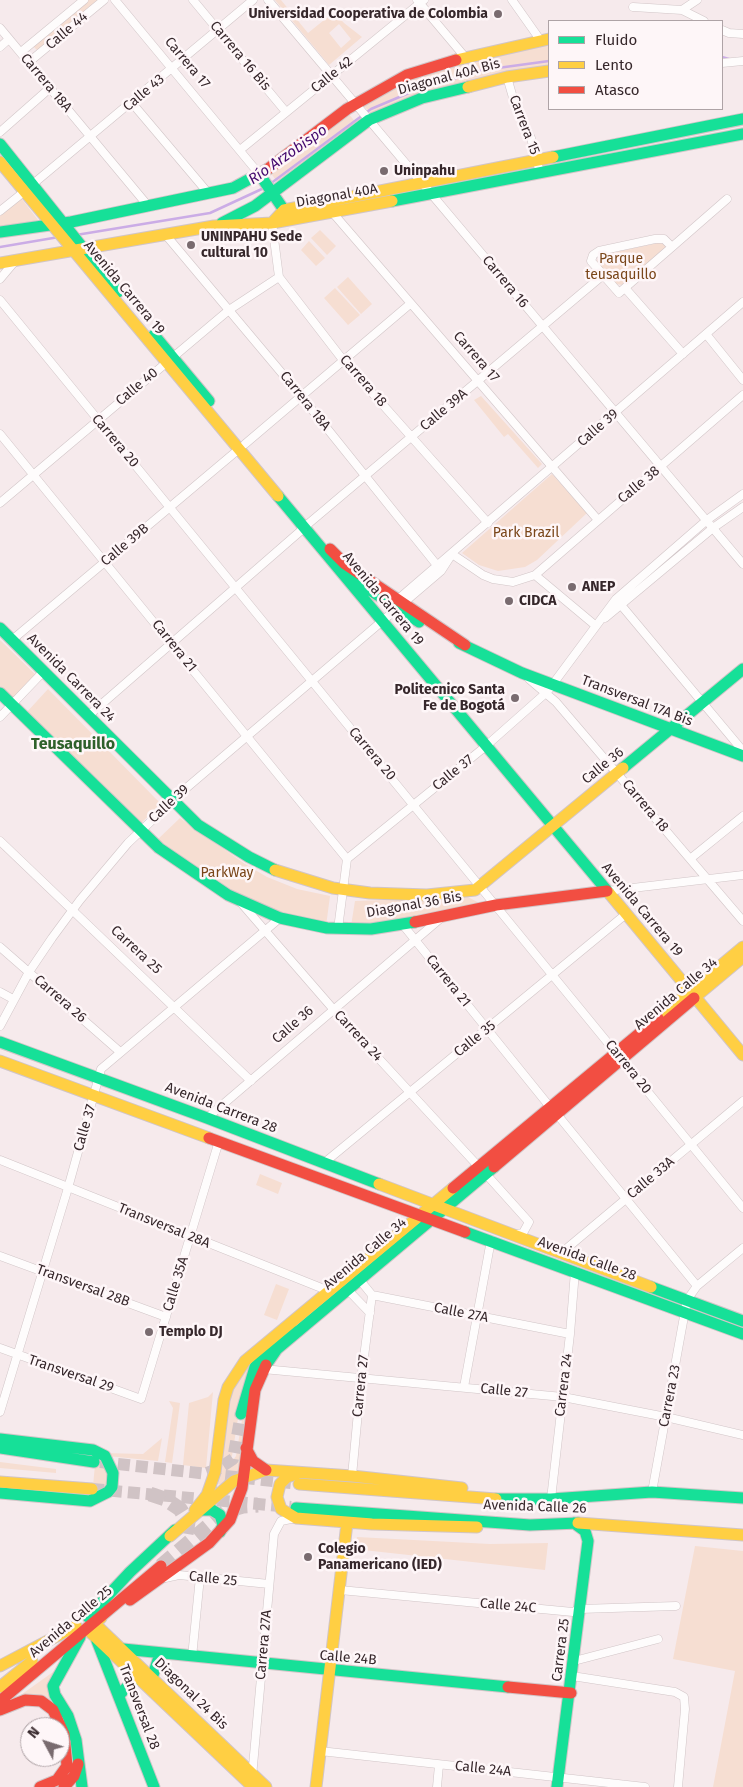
<!DOCTYPE html>
<html>
<head>
<meta charset="utf-8">
<style>
	body { margin:0 }
	#map { position:relative; width:743px; height:1787px; overflow:hidden; background:#f6eaec; font-family:"Fira Sans",sans-serif }
	canvas { display:block }
	.legend { position:absolute; left:548px; top:20px; width:175px; height:90px; box-sizing:border-box; background:#fef6f8; border:1px solid #aea3a6; margin:0; padding:6px 9px; list-style:none; font-size:15px; color:#36272b }
	.legend li { display:flex; align-items:center; gap:10px; height:25px }
	.legend b { width:25px; border:1px solid #aea3a6 }
	.north { position:absolute; left:20px; top:1717px; width:50px; height:50px; box-sizing:border-box; background:#fef6f8; border:1px solid #aea3a6; border-radius:50%; rotate:310deg; font-size:14px; font-weight:700; line-height:20px; text-align:center; color:#36272b }
	.north::after { content:''; display:block; margin:auto; width:18px; height:22px; background:#796b6f; clip-path:polygon(50% 0,100% 100%,50% 72%,0 100%) }
</style>
</head>
<body>
<div id="map">
<canvas width="743" height="1787"></canvas>
<ul class="legend">
<li><b style="height:6px;background:#16e098"></b>Fluido</li>
<li><b style="height:6px;background:#ffcf43"></b>Lento</li>
<li><b style="height:6px;background:#f24e42"></b>Atasco</li>
</ul>
<div class="north">N</div>
</div>
<script>
const g = document.querySelector('canvas').getContext('2d');
g.lineJoin = 'round';
function fillPath(path, color) {
  g.fillStyle = color;
  g.fill(path, 'evenodd');
}
function shape(rows) {
  const path = new Path2D();
  for (const r of rows) {
    path.moveTo(r[0], r[1]);
    for (let i = 2; i < r.length; i += 2) path.lineTo(r[i], r[i + 1]);
  }
  return path;
}
function strokePath(path, color, width, dash) {
  g.strokeStyle = color;
  g.lineWidth = width;
  g.lineCap = dash ? 'butt' : 'round';
  g.setLineDash(dash || []);
  g.stroke(path);
}
function drawText(font, color, halo, rows, align = 'center') {
  g.font = font + ' "Fira Sans",sans-serif';
  g.lineWidth = 5;
  g.setLineDash([]);
  g.textBaseline = 'middle';
  g.strokeStyle = halo;
  g.fillStyle = color;
  for (const [text, x, y, turn = 0] of rows) {
    g.save();
    g.translate(x, y);
    g.rotate((+turn || 0) * Math.PI / 180);
    g.textAlign = isNaN(turn) ? turn : align;
    if (halo) g.strokeText(text, 0, 0);
    g.fillText(text, 0, 0);
    g.restore();
  }
}
const green = shape([
	[88,0,98,0,38,51,33,46],
	[275,0,281,0,308,33,334,12,344,23,362,37,329,65],
	[339,24,351,39,341,48,329,33],
	[549,41,549,67,512,71,436,89,372,114,362,104,403,80,441,67],
	[348,113,357,124,278,183,270,172],
	[21,198,38,220,0,228,0,216],
	[320,230,336,246,327,255,311,238],
	[309,241,325,258,316,266,301,250],
	[658,243,665,244,668,248,623,285,616,284,597,263,598,258,601,255],
	[348,277,372,304,361,314,337,287],
	[335,288,360,315,348,325,324,298],
	[481,396,542,464,538,468,508,434,504,437,474,400],
	[552,474,587,513,537,560,525,567,498,571,479,565,462,553],
	[0,640,36,675,13,699,0,686],
	[48,689,161,804,139,825,26,713],
	[180,818,245,864,267,877,297,889,330,896,326,926,303,921,228,894,156,841],
	[468,897,481,904,400,923,351,926,355,901],
	[260,1174,282,1183,278,1194,256,1185],
	[276,1284,289,1289,277,1320,264,1315],
	[263,1349,239,1412,232,1456,223,1465,225,1466,230,1464,236,1456,245,1402,265,1360,241,1475,227,1485,216,1484,225,1404,238,1375],
	[213,1392,206,1468,183,1465,189,1403,208,1397],
	[169,1401,180,1403,172,1463,165,1462,173,1408],
	[162,1438,158,1461,107,1456,104,1453,143,1454],
	[96,1453,107,1461,110,1486,92,1498],
	[0,1462,56,1469,56,1473,0,1468],
	[357,1537,490,1544,548,1543,545,1570,354,1549],
	[695,1546,743,1551,743,1787,713,1787,735,1671,673,1659],
	[60,1667,52,1702,18,1697]
]);
const stream = shape([
	[722,57,729,59],
	[270,184,371,109,416,90,483,70,549,61],
	[76,235,210,213,264,188],
	[0,247,59,237]
]);
const primaryTunnel = shape([
	[100,1462,299,1484],
	[207,1473,218,1469,233,1459,241,1414],
	[92,1489,291,1507]
]);
const highwayTunnel = shape([
	[150,1494,165,1499,180,1509,188,1522,186,1534],
	[161,1566,226,1511,243,1506,258,1505]
]);
const street = shape([
	[115,0,260,175],
	[193,0,286,112],
	[268,0,743,564],
	[417,0,465,57],
	[512,0,541,41],
	[633,7,682,10,704,21],
	[682,10,697,0],
	[0,28,149,207],
	[722,30,729,33,743,34],
	[0,47,9,39],
	[21,52,84,0],
	[29,62,104,0],
	[722,63,743,61],
	[507,77,516,108,531,138,540,173],
	[132,103,209,194],
	[0,132,50,88],
	[240,150,424,0],
	[33,184,253,0],
	[0,211,25,191],
	[332,212,598,520],
	[272,223,279,277,343,360,488,523],
	[165,234,301,396,440,569],
	[672,247,664,239,655,239,599,251,593,255,591,261,619,293,672,247,727,199],
	[0,279,16,260],
	[625,288,683,354],
	[0,300,743,1208],
	[706,334,743,380],
	[0,434,347,859],
	[245,444,410,304],
	[0,503,229,310,279,277],
	[308,524,602,276],
	[452,554,483,575,493,579,513,582,535,575,743,395],
	[535,575,596,626],
	[616,599,743,751],
	[396,601,743,302],
	[605,618,713,528,743,507],
	[12,640,239,449],
	[529,679,556,702,743,921],
	[88,716,304,528],
	[0,717,43,672],
	[0,841,251,1081],
	[690,859,743,816],
	[607,891,743,875],
	[242,904,334,1010,478,1166],
	[403,925,550,1107],
	[338,929,347,859,486,746,547,692,616,599,707,520,743,494],
	[0,947,119,1051],
	[0,992,13,999],
	[0,1026,29,972,52,938,80,900,128,843,184,790,441,571,452,554],
	[556,1113,697,1286],
	[207,1118,441,918],
	[0,1160,329,1291],
	[324,1163,626,914],
	[485,1173,529,1222,523,1233,511,1235],
	[560,1254,743,1101],
	[0,1256,166,1317],
	[359,1279,372,1295,570,1334],
	[347,1289,370,1313],
	[0,1348,141,1399,219,1141],
	[263,1369,563,1397,666,1417,743,1435],
	[464,1387,491,1240],
	[0,1412,68,1188,101,1069,280,918],
	[352,1476,361,1380,372,1295],
	[652,1492,687,1300,697,1286,743,1248],
	[551,1499,570,1334,575,1271],
	[165,1578,179,1575,269,1584],
	[340,1590,573,1612,580,1609,676,1606],
	[192,1657,200,1577],
	[574,1661,658,1639],
	[572,1676,675,1692,684,1697,685,1709,678,1787],
	[320,1751,645,1787],
	[252,1777,274,1534,281,1521,296,1518],
	[437,1787,439,1765]
]);
const fast = shape([
	[0,144,118,292],
	[553,157,743,119],
	[260,175,284,210],
	[392,201,743,134],
	[222,223,255,206,369,120,422,98,468,87],
	[0,232,71,222,233,188,268,169],
	[154,335,209,401],
	[278,496,609,893],
	[348,576,419,622],
	[0,628,198,825,249,857,275,870],
	[459,643,522,673,743,756],
	[0,693,159,848,228,895,280,918,327,928,371,929,415,922],
	[623,768,743,669],
	[0,1042,207,1118,379,1184],
	[465,1232,743,1334],
	[651,1287,743,1321],
	[266,1365,277,1349,494,1167],
	[241,1414,255,1367,272,1342,290,1325],
	[0,1439,93,1450,105,1456,113,1473,112,1487,108,1492,90,1501,0,1493],
	[0,1448,94,1462],
	[496,1499,551,1499,652,1492,743,1498],
	[296,1508,530,1525,578,1523],
	[201,1510,212,1510,220,1515,223,1525,220,1532],
	[88,1617,130,1572,175,1530],
	[80,1637,53,1686,55,1695,68,1716,76,1740,82,1787],
	[97,1641,154,1787],
	[123,1649,508,1687],
	[152,1678,160,1654],
	[119,1695,137,1677],
	[557,1787,588,1541,585,1531,574,1523]
]);
const slow = shape([
	[456,60,549,39],
	[468,87,507,77,549,71],
	[0,162,278,496],
	[272,223,284,210,553,157],
	[0,263,214,226,272,223,392,201],
	[275,870,333,888,370,893,427,895,475,890,623,768],
	[609,893,743,1055],
	[694,998,743,957],
	[658,1018,743,947],
	[0,1061,209,1138],
	[379,1184,651,1287],
	[296,1474,287,1477,280,1484,277,1497,281,1509,296,1518,372,1524,477,1527],
	[0,1482,92,1489],
	[299,1484,496,1499],
	[195,1510,207,1495,215,1472,224,1400,228,1387,245,1361,453,1188],
	[578,1523,743,1535],
	[170,1536,234,1481,266,1470,352,1476,462,1488],
	[101,1618,94,1623,266,1787],
	[87,1629,253,1787],
	[0,1666,76,1626],
	[0,1687,32,1661],
	[316,1787,347,1523]
]);
const jam = shape([
	[268,169,347,109,407,75,456,60],
	[330,549,345,564,465,645],
	[415,922,496,905,607,891],
	[209,1138,465,1232],
	[494,1167,694,998],
	[453,1188,658,1018],
	[246,1448,253,1461,266,1470],
	[130,1600,209,1543,230,1520,242,1488,255,1390,266,1365],
	[508,1687,571,1693],
	[0,1701,161,1566],
	[0,1710,25,1700,41,1701,53,1710,64,1734,67,1766,57,1780,40,1787],
	[64,1787,74,1776,78,1764]
]);
const markers = [
	[498,14,5,"#796b6f"],
	[384,171,5,"#796b6f"],
	[191,245,5,"#796b6f"],
	[572,587,5,"#796b6f"],
	[509,601,5,"#796b6f"],
	[515,698,5,"#796b6f"],
	[149,1332,5,"#796b6f"],
	[308,1557,5,"#796b6f"]
];
const poiNames = [
	["Universidad Cooperativa de Colombia",488,14,"right"],
	["Uninpahu",394,171],
	["UNINPAHU Sede",201,237],
	["cultural 10",201,253],
	["ANEP",582,587],
	["CIDCA",519,601],
	["Politecnico Santa",505,690,"right"],
	["Fe de Bogotá",505,706,"right"],
	["Templo DJ",159,1332],
	["Colegio",318,1549],
	["Panamericano (IED)",318,1565]
];
const streetNames = [
	["Calle 44",67,31,-40],
	["Carrera 16 Bis",240,56,50],
	["Carrera 17",187,63,50],
	["Calle 42",332,75,-39],
	["Diagonal 40A Bis",449,77,-15],
	["Carrera 18A",46,83,50],
	["Calle 43",144,93,-40],
	["Carrera 15",524,125,69],
	["Diagonal 40A",337,196,-10],
	["Carrera 16",505,282,50],
	["Avenida Carrera 19",124,288,50],
	["Carrera 17",476,357,49],
	["Carrera 18",363,381,49],
	["Calle 40",137,387,-40],
	["Carrera 18A",305,401,51],
	["Calle 39A",444,410,-40],
	["Calle 39",598,428,-41],
	["Carrera 20",115,441,50],
	["Calle 38",639,485,-40],
	["Calle 39B",125,545,-40],
	["Avenida Carrera 19",383,599,50],
	["Carrera 21",174,646,51],
	["Avenida Carrera 24",71,678,45],
	["Transversal 17A Bis",637,701,21],
	["Carrera 20",372,754,50],
	["Calle 36",603,766,-39],
	["Calle 37",453,773,-39],
	["Calle 39",169,804,-43],
	["Carrera 18",645,806,50],
	["Diagonal 36 Bis",414,905,-10],
	["Avenida Carrera 19",642,910,50],
	["Carrera 25",136,950,43],
	["Carrera 21",448,981,51],
	["Avenida Calle 34",676,994,-40],
	["Carrera 26",60,999,41],
	["Calle 36",293,1025,-41],
	["Carrera 24",358,1036,47],
	["Calle 35",475,1039,-39],
	["Carrera 20",628,1067,51],
	["Avenida Carrera 28",221,1108,21],
	["Calle 37",85,1128,-74],
	["Calle 33A",651,1178,-40],
	["Transversal 28A",164,1226,22],
	["Avenida Calle 34",365,1254,-40],
	["Avenida Calle 28",587,1259,20],
	["Calle 35A",176,1284,-73],
	["Transversal 28B",83,1286,20],
	["Calle 27A",461,1313,11],
	["Transversal 29",71,1374,19],
	["Carrera 24",564,1385,-83],
	["Carrera 27",361,1386,-84],
	["Calle 27",504,1391,6],
	["Carrera 23",670,1396,-79],
	["Avenida Calle 26",535,1507,2],
	["Calle 25",213,1579,6],
	["Calle 24C",508,1606,5],
	["Avenida Calle 25",71,1622,-40],
	["Carrera 27A",264,1645,-85],
	["Carrera 25",561,1650,-83],
	["Calle 24B",348,1658,5],
	["Diagonal 24 Bis",191,1694,44],
	["Transversal 28",139,1707,69],
	["Calle 24A",483,1769,6]
];
const parkNames = [
	["Parque",621,259],
	["teusaquillo",621,275],
	["Park Brazil",526,533],
	["ParkWay",227,873]
];
const waterNames = [
	["Río Arzobispo",288,155,-35]
];
const quarterNames = [
	["Teusaquillo",73,745]
];
fillPath(green, '#f6ded2');
strokePath(stream, '#cbace6', 2.5);
strokePath(primaryTunnel, '#d0c3c5', 12, [12, 6]);
strokePath(highwayTunnel, '#d0c3c5', 15, [15, 8]);
strokePath(street, '#d1c5c7', 9);
strokePath(fast, '#d1c5c7', 13);
strokePath(slow, '#d1c5c7', 13);
strokePath(jam, '#d1c5c7', 13);
strokePath(street, '#fefcfc', 8);
strokePath(fast, '#16e098', 11);
strokePath(slow, '#ffcf43', 11);
strokePath(jam, '#f24e42', 11);
for (const [x, y, r, color] of markers) {
  const dot = new Path2D();
  dot.arc(x, y, r, 0, 2 * Math.PI);
  g.fillStyle = color;
  g.fill(dot);
  strokePath(dot, '#fef6f8', 2);
}
drawText('bold 14px', '#36272b', '#fef6f8', poiNames, 'left');
drawText('14px', '#36272b', '#fef6f8', streetNames);
drawText('14px', '#7a4619', '#fef6f8', parkNames);
drawText('italic 15px', '#44096e', '#fef6f8', waterNames);
drawText('bold 16px', '#2f612b', '#fef6f8', quarterNames);
</script>
</body>
</html>
